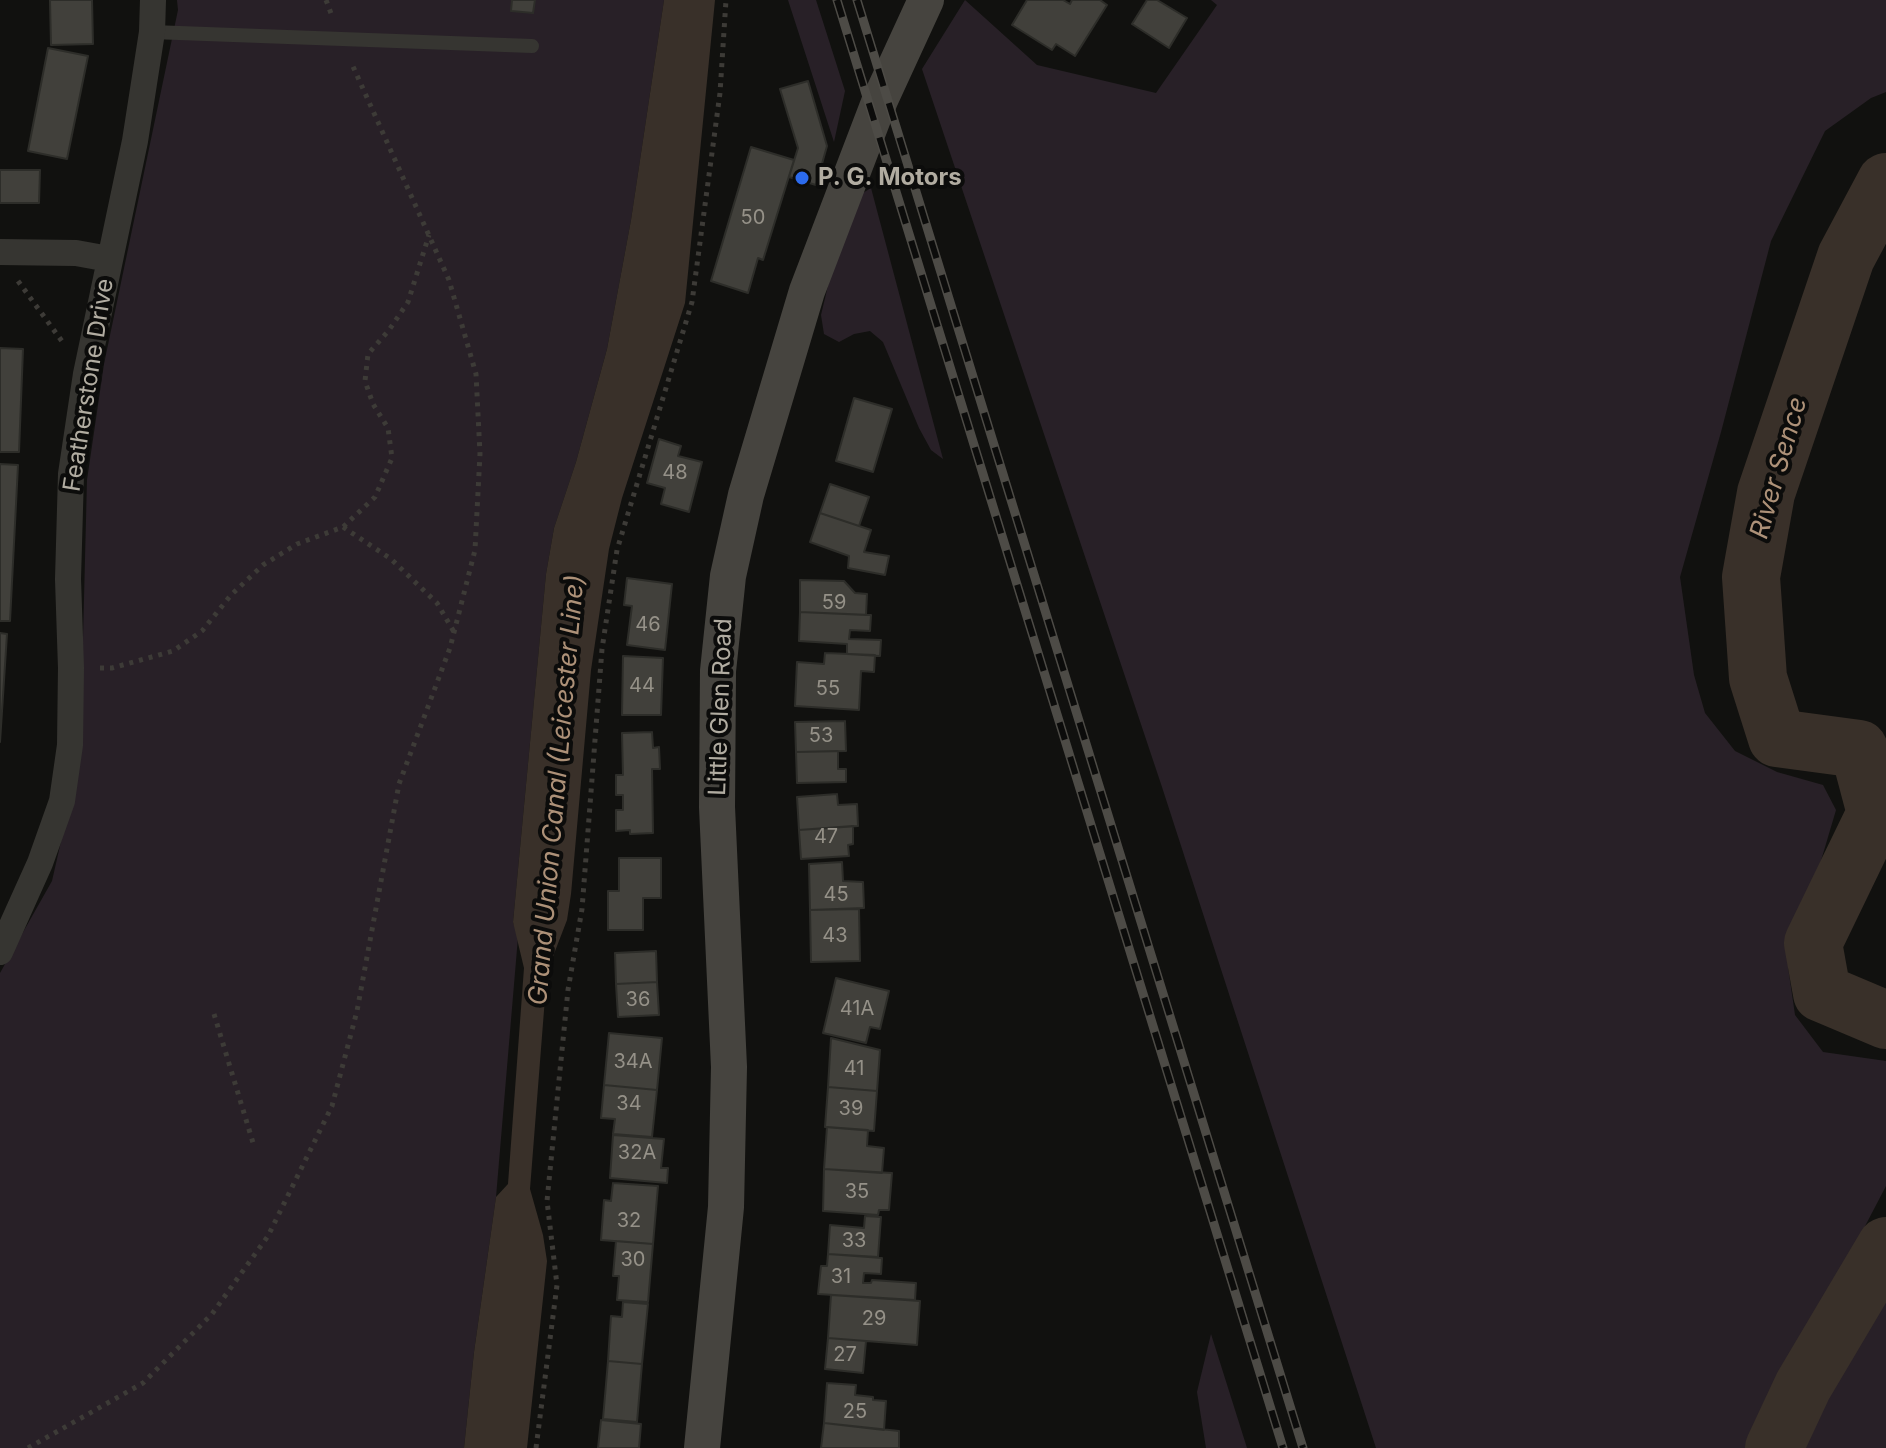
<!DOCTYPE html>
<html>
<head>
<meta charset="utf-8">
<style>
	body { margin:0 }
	canvas { display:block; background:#11110f }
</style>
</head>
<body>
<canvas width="1886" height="1448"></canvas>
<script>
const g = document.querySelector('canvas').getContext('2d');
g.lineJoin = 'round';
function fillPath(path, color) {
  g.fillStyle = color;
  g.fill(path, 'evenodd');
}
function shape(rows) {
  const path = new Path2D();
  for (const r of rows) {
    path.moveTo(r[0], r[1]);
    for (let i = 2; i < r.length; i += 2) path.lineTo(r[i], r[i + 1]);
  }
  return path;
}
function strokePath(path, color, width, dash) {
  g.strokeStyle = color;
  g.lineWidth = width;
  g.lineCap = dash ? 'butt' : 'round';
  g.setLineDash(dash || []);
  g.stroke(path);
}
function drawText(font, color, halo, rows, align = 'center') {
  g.font = font + ' Inter,sans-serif';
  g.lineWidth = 8;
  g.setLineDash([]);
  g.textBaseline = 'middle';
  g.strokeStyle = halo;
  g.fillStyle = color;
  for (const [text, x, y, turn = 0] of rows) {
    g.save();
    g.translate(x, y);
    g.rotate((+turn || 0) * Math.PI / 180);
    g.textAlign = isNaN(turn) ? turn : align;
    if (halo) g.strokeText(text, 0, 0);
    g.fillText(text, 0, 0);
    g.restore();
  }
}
const green = shape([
	[177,0,664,0,631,220,607,349,576,462,554,528,546,574,513,922,518,937,496,1197,474,1352,464,1448,0,1448,0,973,52,881,80,758,87,480,104,364,178,10],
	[788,0,816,0,845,91,834,142],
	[965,0,1037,65,1156,93,1217,5,1211,0,1886,0,1886,92,1871,98,1825,131,1771,241,1721,432,1680,577,1694,675,1705,713,1735,751,1777,772,1823,785,1836,810,1820,864,1800,914,1788,967,1795,1015,1823,1052,1886,1061,1886,1186,1749,1448,1376,1448,1162,787,922,69],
	[871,188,943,459,931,450,919,428,883,342,870,331,854,334,839,342,824,334,821,315,832,269,858,196],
	[1886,1222,1886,1448,1779,1448,1870,1251],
	[1211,1334,1247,1448,1206,1448,1197,1392]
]);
const water = shape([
	[664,0,715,0,685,303,622,498,609,549,591,670,571,894,567,920,547,972,530,1189,543,1235,547,1261,527,1448,464,1448,474,1352,496,1197,508,1184,524,968,513,922,546,574,554,528,576,462,607,349,631,220]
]);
const river = shape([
	[1886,182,1846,257,1766,493,1751,577,1758,678,1777,738,1859,749,1876,813,1813,943,1822,993,1886,1020],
	[1774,1448,1803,1386,1886,1246]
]);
const building = shape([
	[50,0,92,0,93,44,51,45,50,0],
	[512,0,535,0,533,13,511,11,512,0],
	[1027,0,1063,0,1070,4,1072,0,1100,0,1107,5,1075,56,1056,44,1052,50,1012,25,1027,0],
	[1147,0,1157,0,1187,18,1169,48,1132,24,1147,0],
	[48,48,88,56,67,159,28,151,48,48],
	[808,81,827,146,816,185,789,177,798,148,780,89,808,81],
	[751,147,794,160,763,260,758,258,748,293,711,281,751,147],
	[0,170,40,170,39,203,0,203,0,170],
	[0,348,23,349,19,452,0,452,0,348],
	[854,398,892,409,873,472,836,461,854,398],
	[659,439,681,446,678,456,702,462,689,512,661,504,665,488,647,483,659,439],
	[0,464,18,465,10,621,0,621,0,464],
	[830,484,869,497,859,526,820,513,830,484],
	[820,513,871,530,864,552,889,556,885,575,848,568,849,556,810,542,820,513],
	[627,578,672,584,665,650,627,645,632,606,624,605,627,578],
	[800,580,844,581,855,593,867,594,866,615,800,612,800,580],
	[800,612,871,615,870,631,850,630,849,639,881,640,880,656,847,654,847,644,799,641,800,612],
	[0,633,7,634,0,742,0,633],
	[825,653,875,655,874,672,861,671,859,710,795,706,797,662,824,664,825,653],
	[623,656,663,658,661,715,622,715,623,656],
	[845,721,846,751,796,752,795,722,845,721],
	[652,732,653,748,659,747,660,769,652,769,653,833,630,834,630,830,616,831,616,810,623,810,623,795,616,795,616,775,623,775,622,733,652,732],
	[838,751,838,769,846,769,846,782,797,783,796,752,838,751],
	[837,794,838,805,857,804,858,826,799,830,797,797,837,794],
	[853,826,853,844,848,845,849,856,801,859,799,830,853,826],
	[619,858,661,858,661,898,643,898,643,930,608,930,608,891,619,891,619,858],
	[842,862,843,881,863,882,864,908,810,910,809,864,842,862],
	[859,909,860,961,811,962,810,910,859,909],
	[656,951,657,982,616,984,615,953,656,951],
	[836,978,889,991,880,1029,870,1027,866,1043,823,1033,836,978],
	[657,982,659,1015,618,1017,616,984,657,982],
	[609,1033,662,1038,657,1090,604,1085,609,1033],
	[831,1038,880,1050,877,1091,828,1087,831,1038],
	[604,1085,657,1090,652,1137,613,1134,615,1119,601,1118,604,1085],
	[828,1087,877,1091,874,1131,825,1127,828,1087],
	[827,1127,868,1130,867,1146,884,1148,882,1173,824,1169,827,1127],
	[613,1135,664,1139,661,1168,668,1168,667,1183,610,1178,613,1135],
	[824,1169,892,1173,889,1210,879,1210,878,1215,823,1211,824,1169],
	[613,1183,658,1186,653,1244,601,1240,604,1200,611,1201,613,1183],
	[865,1216,881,1217,878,1257,828,1254,830,1225,864,1228,865,1216],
	[616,1241,653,1244,648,1302,617,1300,619,1276,613,1276,616,1241],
	[828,1254,882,1258,881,1274,864,1273,863,1283,871,1283,872,1280,916,1283,915,1300,818,1294,821,1266,827,1266,828,1254],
	[831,1295,920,1301,917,1345,828,1338,831,1295],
	[623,1302,648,1304,642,1364,608,1361,611,1316,622,1317,623,1302],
	[828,1338,866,1341,863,1373,825,1369,828,1338],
	[608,1361,642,1364,637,1422,603,1419,608,1361],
	[827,1383,856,1385,855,1395,873,1397,873,1400,886,1401,884,1430,824,1423,827,1383],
	[601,1420,641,1424,639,1448,598,1448,601,1420],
	[824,1423,899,1431,899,1448,821,1448,824,1423]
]);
const path = shape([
	[326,0,332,16],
	[18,281,64,344],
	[343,527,391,559,437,603,454,632],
	[100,668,112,668,173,651,202,631,231,595,263,565,297,544,343,527,375,497,392,458,388,428,373,404,365,381,368,354,389,330,408,302,429,235],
	[214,1014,254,1146],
	[28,1448,143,1383,212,1314,268,1236,332,1106,357,1011,399,784,450,648,475,550,480,454,476,374,449,280,351,62],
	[536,1448,557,1285,547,1201,568,990,582,909,602,649,617,550,692,302,720,93,726,0]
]);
const service = shape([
	[152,32,532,46]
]);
const minor = shape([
	[0,252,76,253,109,259],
	[0,952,40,863,62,801,70,745,71,668,68,579,71,474,86,374,135,141,152,32,153,0]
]);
const secondary = shape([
	[702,1448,726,1207,729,1067,717,807,718,671,728,576,746,495,807,291,880,100,926,0]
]);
const rail = shape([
	[837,0,1283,1448],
	[857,0,1303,1448]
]);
const markers = [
	[802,178,8,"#2c6bed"]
];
const numberNames = [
	["50",753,218],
	["48",675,473],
	["59",834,603],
	["46",648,625],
	["44",642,686],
	["55",828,689],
	["53",821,736],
	["47",826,837],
	["45",836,895],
	["43",835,936],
	["36",638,1000],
	["41A",857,1009],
	["34A",633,1062],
	["41",854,1069],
	["34",629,1104],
	["39",851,1109],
	["32A",637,1153],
	["35",857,1192],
	["32",629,1221],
	["33",854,1241],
	["30",633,1260],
	["31",841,1277],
	["29",874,1319],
	["27",845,1355],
	["25",855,1412]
];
const poiNames = [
	["P. G. Motors",818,178]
];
const streetNames = [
	["Featherstone Drive",89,385,-81],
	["Little Glen Road",721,707,-88]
];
const waterNames = [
	["River Sence",1779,468,-74],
	["Grand Union Canal (Leicester Line)",557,790,-85]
];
fillPath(green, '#282027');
fillPath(water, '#393029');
strokePath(river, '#393029', 58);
fillPath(building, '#41403b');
strokePath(building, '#2d2d29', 2);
strokePath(path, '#3d3b37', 5, [4, 6]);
strokePath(service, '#363531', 14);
strokePath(minor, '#363531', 26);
strokePath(secondary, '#46443f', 36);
strokePath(rail, '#4d4b46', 9);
strokePath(rail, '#0c0c0b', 6, [18]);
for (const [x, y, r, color] of markers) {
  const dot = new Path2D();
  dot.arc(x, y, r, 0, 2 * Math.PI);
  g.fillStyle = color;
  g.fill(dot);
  strokePath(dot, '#0c0c0b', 3);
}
drawText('20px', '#959188', null, numberNames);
drawText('bold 24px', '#b1aca1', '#0c0c0b', poiNames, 'left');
drawText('24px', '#b1aca1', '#0c0c0b', streetNames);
drawText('italic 26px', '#ad9178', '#0c0c0b', waterNames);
</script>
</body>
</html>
